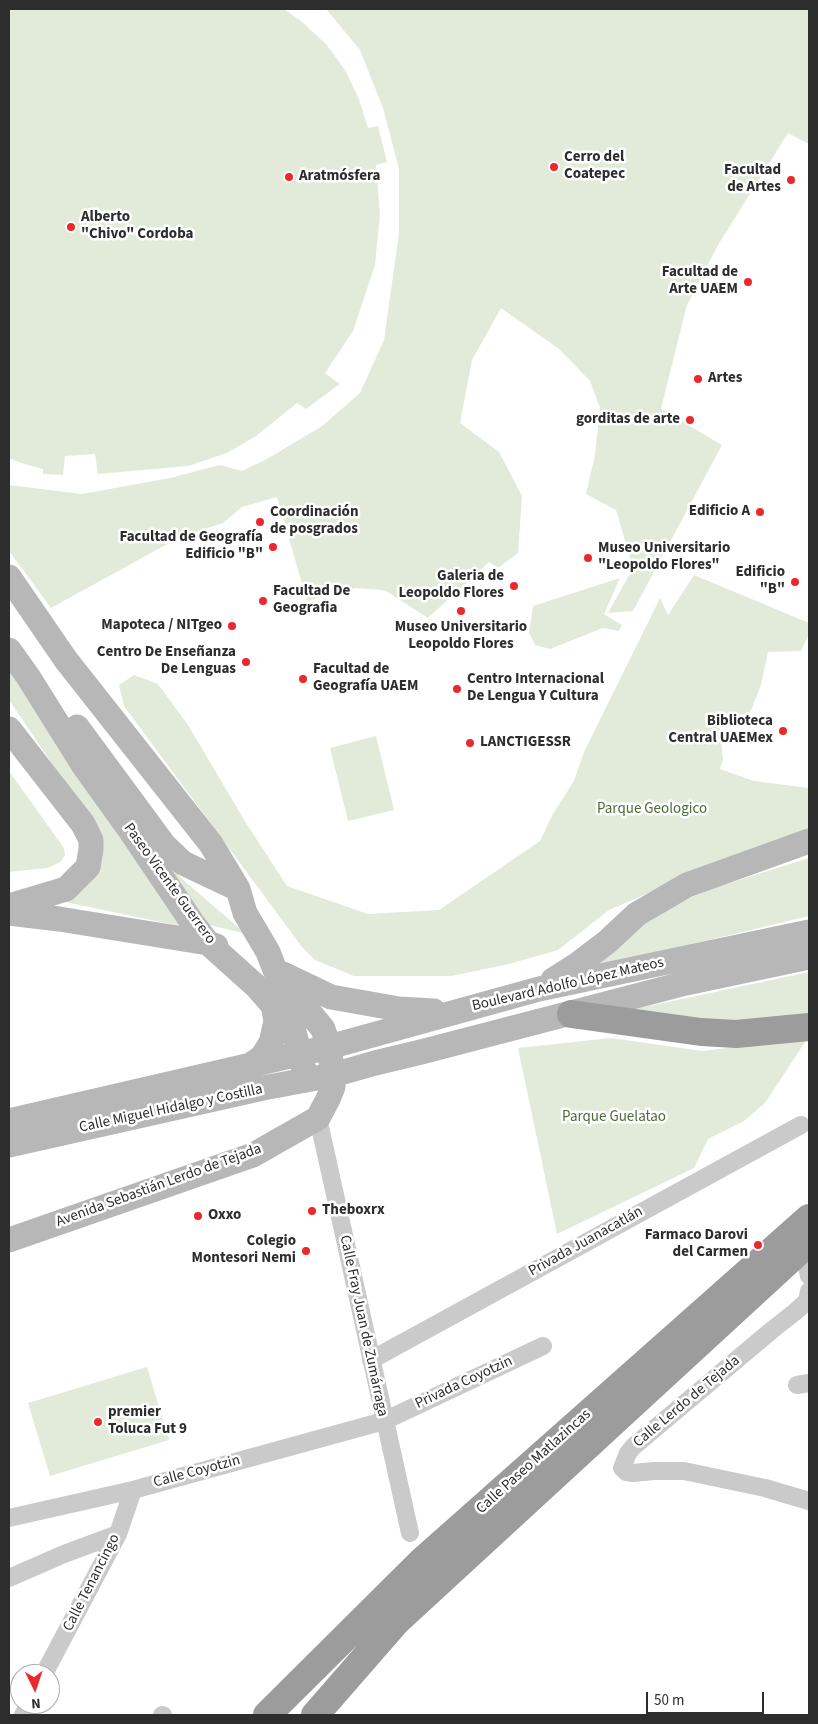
<!DOCTYPE html>
<html>
<head>
<meta charset="utf-8">
<style>
	body { margin:0 }
	#map { position:relative; width:818px; height:1724px; overflow:hidden; background:#fff; font-family:"Source Sans 3",sans-serif }
	canvas { display:block }
	.frame { position:absolute; inset:0; border:10px solid #2d2d2d; pointer-events:none }
	.north { position:absolute; left:10px; top:1664px; width:50px; height:50px; box-sizing:border-box; background:#fff; border:1px solid #ababab; border-radius:50%; rotate:176deg; font-size:14px; font-weight:700; line-height:20px; text-align:center; color:#2d2d2d }
	.north::after { content:''; display:block; margin:auto; width:18px; height:22px; background:#eb292c; clip-path:polygon(50% 0,100% 100%,50% 72%,0 100%) }
	.scale { position:absolute; left:646px; top:1692px; width:118px; height:22px; box-sizing:border-box; border:2px solid #2d2d2d; border-top:0; padding-left:6px; font-size:15px; line-height:18px; white-space:nowrap; color:#2d2d2d; -webkit-text-stroke:4px #fff; paint-order:stroke }
</style>
</head>
<body>
<div id="map">
<canvas width="818" height="1724"></canvas>
<div class="frame"></div>
<div class="north">N</div>
<div class="scale">50 m</div>
</div>
<script>
const g = document.querySelector('canvas').getContext('2d');
g.lineJoin = 'round';
function fillPath(path, color) {
  g.fillStyle = color;
  g.fill(path, 'evenodd');
}
function shape(rows) {
  const path = new Path2D();
  for (const r of rows) {
    path.moveTo(r[0], r[1]);
    for (let i = 2; i < r.length; i += 2) path.lineTo(r[i], r[i + 1]);
  }
  return path;
}
function strokePath(path, color, width, dash) {
  g.strokeStyle = color;
  g.lineWidth = width;
  g.lineCap = dash ? 'butt' : 'round';
  g.setLineDash(dash || []);
  g.stroke(path);
}
function drawText(font, color, halo, rows, align = 'center') {
  g.font = font + ' "Source Sans 3",sans-serif';
  g.lineWidth = 5;
  g.setLineDash([]);
  g.textBaseline = 'middle';
  g.strokeStyle = halo;
  g.fillStyle = color;
  for (const [text, x, y, turn = 0] of rows) {
    g.save();
    g.translate(x, y);
    g.rotate((+turn || 0) * Math.PI / 180);
    g.textAlign = isNaN(turn) ? turn : align;
    if (halo) g.strokeText(text, 0, 0);
    g.fillText(text, 0, 0);
    g.restore();
  }
}
const green = shape([
	[9,9,284,9,301,21,326,44,345,70,359,99,368,128,378,126,387,162,376,165,380,215,375,265,353,331,325,373,340,384,306,409,297,403,256,436,227,453,188,466,98,474,95,454,65,456,63,475,43,474,43,469,21,463,9,458],
	[326,9,809,9,809,144,788,133,718,245,687,305,661,409,722,445,633,611,608,613,633,568,616,510,586,494,595,455,600,408,590,381,559,349,501,308,472,360,460,423,499,452,522,496,518,553,498,568,489,562,428,618,386,591,381,590,356,588,307,601,277,497,242,507,223,523,180,537,51,608,9,551,9,485,82,494,170,478,220,465,242,471,267,459,322,426,360,393,384,340,399,233,399,169,383,108,360,50],
	[694,575,809,623,809,634,801,651,768,652,761,685,752,708,740,728,719,721,723,760,720,769,754,781,809,788,809,829,750,849,609,910,558,950,509,964,451,976,354,976,315,960,302,947,124,706,119,685,134,675,158,684,188,725,246,823,287,886,368,914,439,910,540,841,553,814,574,781,584,752,660,598,668,615],
	[620,578,604,614,622,625,619,631,603,628,550,649,535,645,529,633,533,606],
	[9,671,189,928,65,902,83,890,98,870,99,833,9,700],
	[376,736,394,810,348,821,330,748],
	[9,771,64,848,65,855,60,862,48,868,9,872],
	[134,820,181,878,246,934,210,925],
	[809,858,809,916,585,970,658,911,714,888],
	[809,972,809,1018,727,1024,621,1012],
	[611,1038,702,1051,807,1039,765,1103,744,1121,708,1139,694,1168,557,1234,518,1048],
	[147,1367,169,1440,50,1476,28,1403]
]);
const minor = shape([
	[318,1118,410,1533],
	[803,1248,809,1276],
	[809,1291,807,1301,795,1312,772,1330,634,1446,628,1453,622,1468,626,1472,633,1473,654,1471,684,1471,765,1488,809,1501],
	[371,1360,801,1125],
	[797,1385,809,1383],
	[9,1518,133,1490,384,1421,543,1346],
	[9,1578,64,1554,118,1534],
	[44,1674,118,1534,133,1490],
	[23,1715,29,1704],
	[162,1715,163,1715]
]);
const secondary = shape([
	[9,577,66,660,211,844,238,889,245,913,268,952,275,970,323,1029,329,1047,333,1075,333,1087,328,1099,318,1118,253,1155,9,1240],
	[9,650,29,678,84,766,132,833,192,922,208,943,257,987,293,1028,304,1070],
	[77,727,164,845,183,863,238,889],
	[9,729,83,824,91,840,91,849,88,867,66,889,9,906],
	[9,913,59,919,208,943,216,946],
	[283,974,331,997,399,1009,434,1011],
	[553,980,578,964,607,942,637,914,687,885,809,841],
	[249,1066,262,1057,271,1043,276,1021,273,1004],
	[9,1121,329,1047,539,989,809,932],
	[9,1145,263,1088,333,1075,375,1063,421,1052,686,983,809,957]
]);
const trunk = shape([
	[571,1014,701,1032,736,1034,809,1027],
	[267,1715,422,1561,809,1218],
	[315,1715,396,1622,809,1242]
]);
const markers = [
	[554,167,5,"#eb292c"],
	[289,177,5,"#eb292c"],
	[791,180,5,"#eb292c"],
	[71,227,5,"#eb292c"],
	[748,282,5,"#eb292c"],
	[698,379,5,"#eb292c"],
	[690,420,5,"#eb292c"],
	[760,512,5,"#eb292c"],
	[260,522,5,"#eb292c"],
	[273,547,5,"#eb292c"],
	[588,558,5,"#eb292c"],
	[795,582,5,"#eb292c"],
	[514,586,5,"#eb292c"],
	[263,601,5,"#eb292c"],
	[461,611,5,"#eb292c"],
	[232,626,5,"#eb292c"],
	[246,662,5,"#eb292c"],
	[303,679,5,"#eb292c"],
	[457,689,5,"#eb292c"],
	[783,731,5,"#eb292c"],
	[470,743,5,"#eb292c"],
	[312,1211,5,"#eb292c"],
	[198,1216,5,"#eb292c"],
	[758,1245,5,"#eb292c"],
	[306,1251,5,"#eb292c"],
	[98,1422,5,"#eb292c"]
];
const poiNames = [
	["Cerro del",564,158],
	["Coatepec",564,175],
	["Facultad",781,171,"right"],
	["de Artes",781,188,"right"],
	["Aratmósfera",299,177],
	["Alberto",81,218],
	["\"Chivo\" Cordoba",81,235],
	["Facultad de",738,273,"right"],
	["Arte UAEM",738,290,"right"],
	["Artes",708,379],
	["gorditas de arte",680,420,"right"],
	["Edificio A",750,512,"right"],
	["Coordinación",270,513],
	["de posgrados",270,530],
	["Facultad de Geografía",263,538,"right"],
	["Edificio \"B\"",263,555,"right"],
	["Museo Universitario",598,549],
	["\"Leopoldo Flores\"",598,566],
	["Edificio",785,573,"right"],
	["\"B\"",785,590,"right"],
	["Galeria de",504,577,"right"],
	["Leopoldo Flores",504,594,"right"],
	["Facultad De",273,592],
	["Geografia",273,609],
	["Mapoteca / NITgeo",222,626,"right"],
	["Museo Universitario",461,628,"center"],
	["Leopoldo Flores",461,645,"center"],
	["Centro De Enseñanza",236,653,"right"],
	["De Lenguas",236,670,"right"],
	["Facultad de",313,670],
	["Geografía UAEM",313,687],
	["Centro Internacional",467,680],
	["De Lengua Y Cultura",467,697],
	["Biblioteca",773,722,"right"],
	["Central UAEMex",773,739,"right"],
	["LANCTIGESSR",480,743],
	["Theboxrx",322,1211],
	["Oxxo",208,1216],
	["Farmaco Darovi",748,1236,"right"],
	["del Carmen",748,1253,"right"],
	["Colegio",296,1242,"right"],
	["Montesori Nemi",296,1259,"right"],
	["premier",108,1413],
	["Toluca Fut 9",108,1430]
];
const parkNames = [
	["Parque Geologico",652,810],
	["Parque Guelatao",614,1118]
];
const streetNames = [
	["Paseo Vicente Guerrero",169,884,54],
	["Boulevard Adolfo López Mateos",568,985,-13],
	["Calle Miguel Hidalgo y Costilla",171,1109,-12],
	["Avenida Sebastián Lerdo de Tejada",159,1186,-20],
	["Privada Juanacatlán",586,1242,-29],
	["Calle Fray Juan de Zumárraga",363,1326,78],
	["Privada Coyotzin",464,1383,-25],
	["Calle Lerdo de Tejada",687,1402,-40],
	["Calle Paseo Matlazincas",534,1462,-42],
	["Calle Coyotzin",197,1472,-15],
	["Calle Tenancingo",92,1583,-63]
];
fillPath(green, '#e2ebda');
strokePath(minor, '#cacaca', 18);
strokePath(secondary, '#b7b7b7', 25);
strokePath(trunk, '#9c9c9c', 28);
for (const [x, y, r, color] of markers) {
  const dot = new Path2D();
  dot.arc(x, y, r, 0, 2 * Math.PI);
  g.fillStyle = color;
  g.fill(dot);
  strokePath(dot, '#fff', 2);
}
drawText('bold 15px', '#2d2d2d', '#fff', poiNames, 'left');
drawText('15px', '#4d6a39', '#fff', parkNames);
drawText('15px', '#2d2d2d', '#fff', streetNames);
</script>
</body>
</html>
